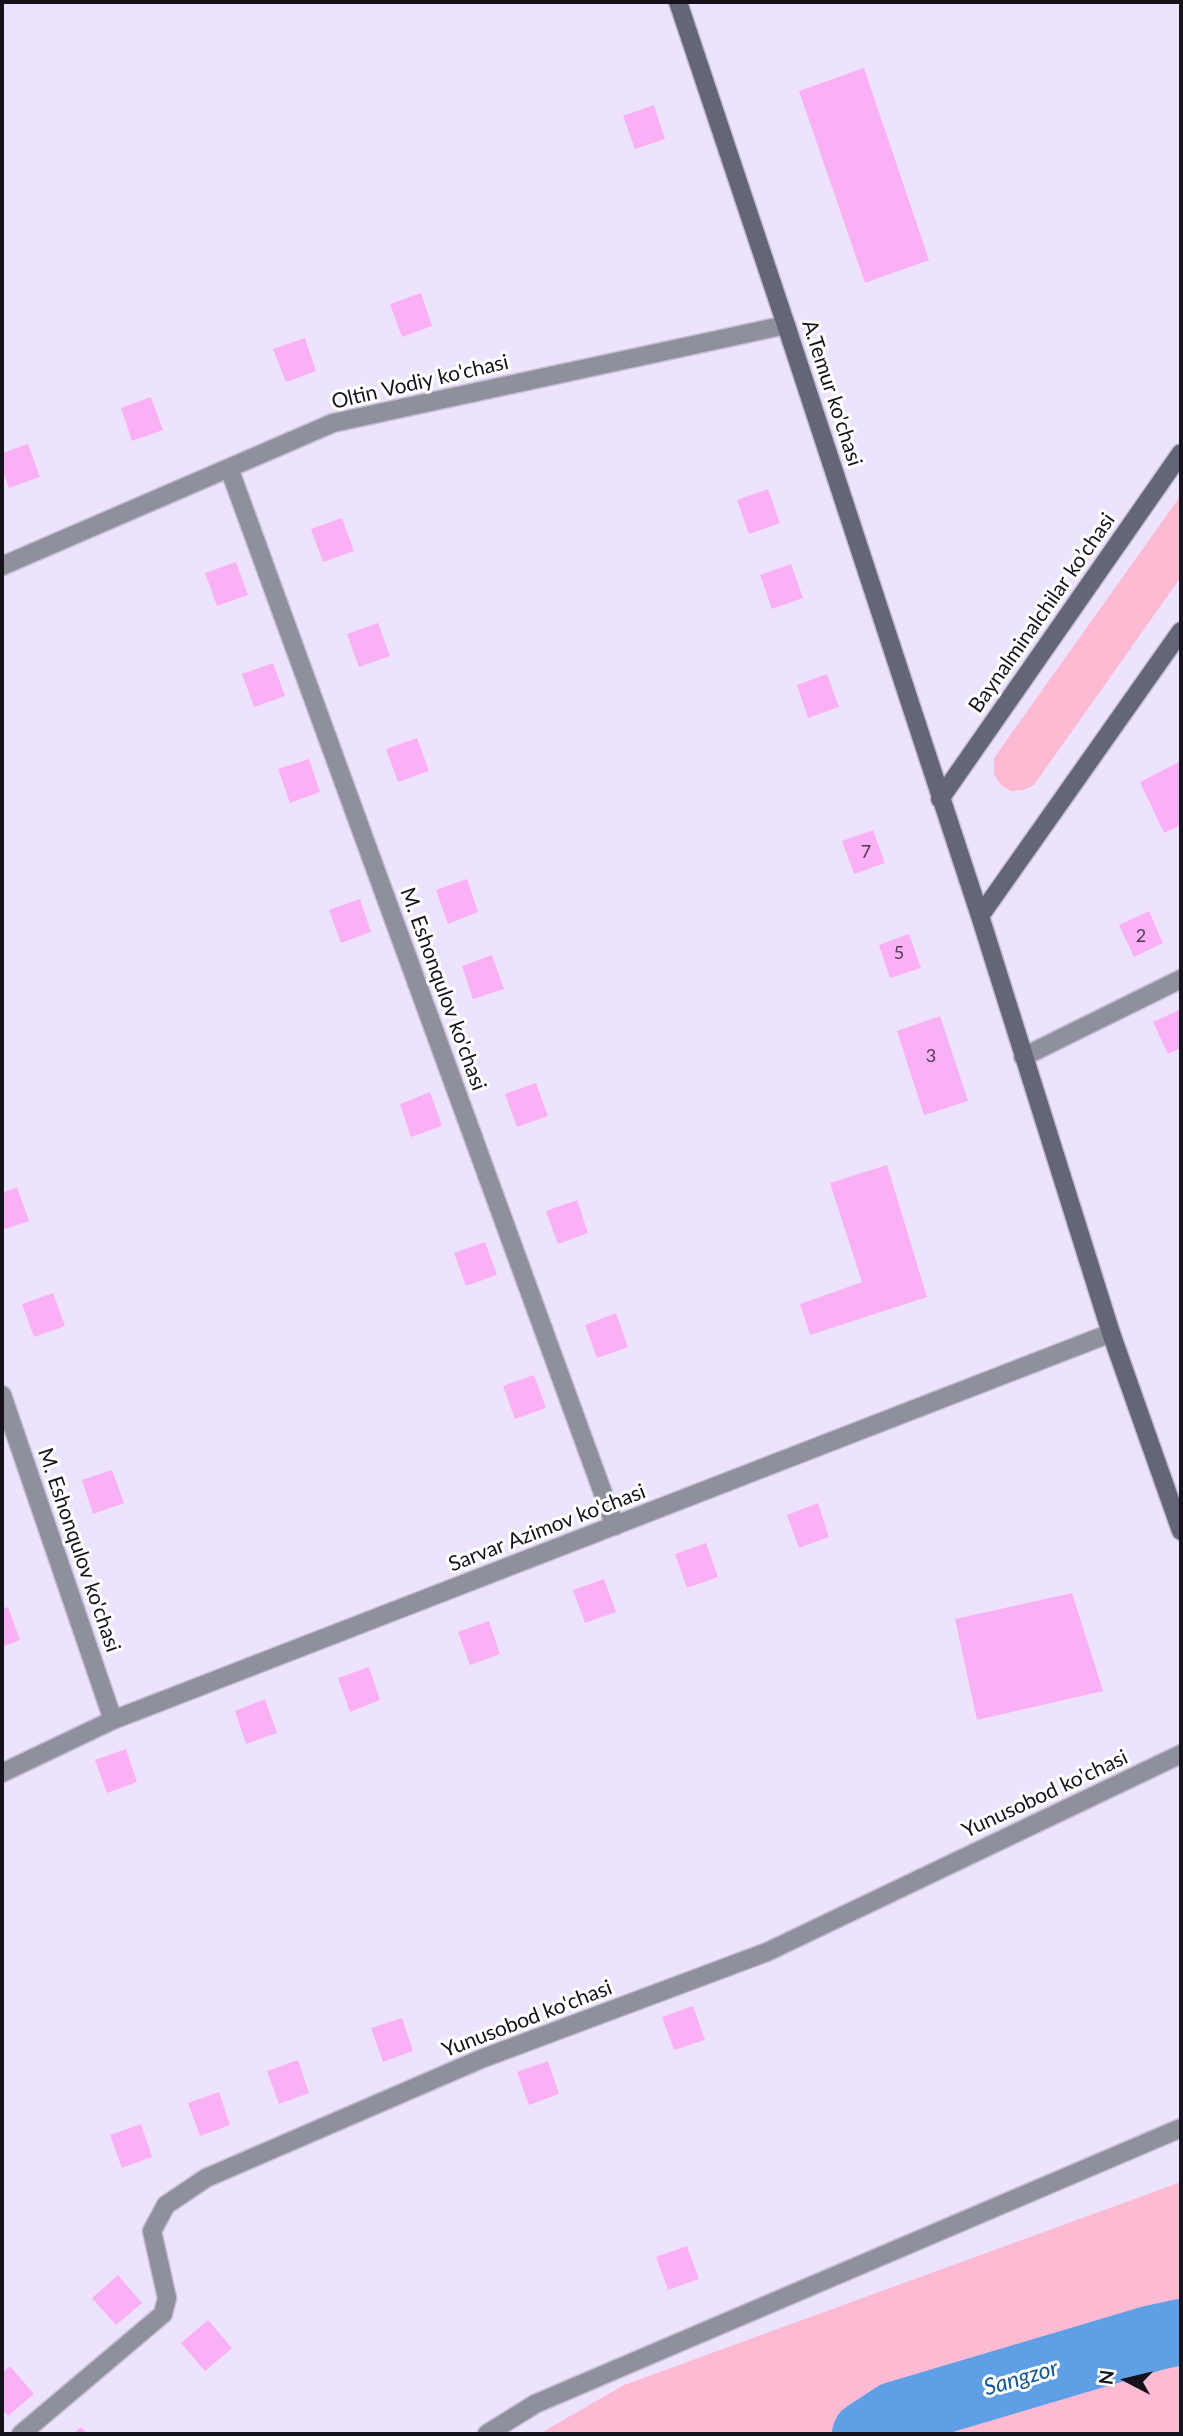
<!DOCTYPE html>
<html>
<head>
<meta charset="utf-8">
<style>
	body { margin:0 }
	#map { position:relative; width:1183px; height:2436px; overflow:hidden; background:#ede3fe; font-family:Lato,sans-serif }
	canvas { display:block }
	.frame { position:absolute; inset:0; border:4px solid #16121b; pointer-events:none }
	.north { position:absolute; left:1092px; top:2345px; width:70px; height:70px; -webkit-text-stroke:5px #fff; paint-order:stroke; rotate:277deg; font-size:19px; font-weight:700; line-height:28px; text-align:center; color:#16121b }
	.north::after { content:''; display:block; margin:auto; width:24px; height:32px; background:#16121b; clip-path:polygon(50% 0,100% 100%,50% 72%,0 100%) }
</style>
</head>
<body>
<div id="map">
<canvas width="1183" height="2436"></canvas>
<div class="frame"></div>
<div class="north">N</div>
</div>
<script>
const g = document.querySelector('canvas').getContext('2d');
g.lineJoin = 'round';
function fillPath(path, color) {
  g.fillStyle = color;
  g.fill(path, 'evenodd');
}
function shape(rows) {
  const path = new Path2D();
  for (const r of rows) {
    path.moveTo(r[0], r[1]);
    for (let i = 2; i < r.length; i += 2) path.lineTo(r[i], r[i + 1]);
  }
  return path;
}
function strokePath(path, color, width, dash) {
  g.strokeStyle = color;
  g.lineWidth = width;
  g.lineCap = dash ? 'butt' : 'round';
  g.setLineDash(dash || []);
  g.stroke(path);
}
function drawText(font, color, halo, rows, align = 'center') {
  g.font = font + ' Lato,sans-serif';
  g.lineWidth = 6;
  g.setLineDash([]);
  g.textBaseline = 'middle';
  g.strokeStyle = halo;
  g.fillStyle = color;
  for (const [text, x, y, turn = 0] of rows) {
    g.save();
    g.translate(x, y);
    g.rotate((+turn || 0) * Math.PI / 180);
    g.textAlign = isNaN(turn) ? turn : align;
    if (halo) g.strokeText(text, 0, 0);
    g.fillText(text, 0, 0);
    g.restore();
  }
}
const green = shape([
	[1181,495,1181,577,1034,785,1023,790,1011,791,1001,785,994,774,994,758],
	[1181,2182,1181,2434,539,2434,624,2385]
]);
const river = shape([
	[865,2434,894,2415,1153,2338,1181,2332]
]);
const building = shape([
	[864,68,929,260,865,283,799,91],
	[654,105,665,139,635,149,623,116],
	[421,293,432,326,402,337,390,304],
	[305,338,316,371,286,382,273,349],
	[151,397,163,430,132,441,121,408],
	[28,444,40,477,9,488,2,468,2,453],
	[768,489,780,523,749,534,737,500],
	[342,518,354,551,323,562,311,529],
	[236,562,248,595,217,606,205,573],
	[791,564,803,598,772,609,760,575],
	[378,623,390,656,359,667,347,634],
	[273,663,285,696,254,707,242,674],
	[827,674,839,707,808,718,797,685],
	[417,738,429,771,398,782,386,749],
	[309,759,320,792,290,803,278,769],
	[1181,761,1181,825,1164,833,1140,782],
	[873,830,885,863,854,874,842,841],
	[467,879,478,912,448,924,436,890],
	[360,899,371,932,341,943,329,910],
	[1149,911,1163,943,1134,957,1119,925],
	[909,934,921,968,890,978,879,945],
	[492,955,504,989,473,999,462,966],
	[1181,1009,1181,1048,1168,1054,1153,1022],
	[940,1016,968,1101,924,1115,897,1031],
	[536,1083,548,1116,517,1127,505,1094],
	[430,1092,442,1126,411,1137,400,1104],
	[887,1165,927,1297,810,1335,800,1304,862,1282,830,1183],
	[17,1187,29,1221,2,1230,2,1193],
	[577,1200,588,1233,558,1244,546,1211],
	[485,1242,497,1275,466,1286,454,1253],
	[53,1293,65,1326,34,1337,22,1304],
	[616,1313,628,1347,597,1358,585,1325],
	[534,1375,546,1408,515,1419,503,1386],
	[112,1470,124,1503,93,1514,82,1480],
	[818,1503,829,1537,799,1548,787,1515],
	[706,1543,718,1577,687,1588,675,1554],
	[604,1579,616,1612,585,1623,573,1590],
	[1072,1593,1103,1691,977,1720,955,1619],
	[8,1607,20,1640,2,1647,2,1609],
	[489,1621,500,1654,470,1665,458,1632],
	[369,1667,380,1700,350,1712,338,1678],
	[265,1699,277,1733,246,1744,235,1711],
	[126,1749,137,1782,107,1793,95,1760],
	[693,2006,705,2040,674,2050,662,2017],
	[402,2018,413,2051,383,2062,371,2028],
	[298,2060,309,2093,279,2104,267,2071],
	[548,2061,559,2094,529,2105,517,2072],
	[219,2092,230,2125,200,2136,188,2103],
	[141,2124,152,2157,122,2168,110,2135],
	[687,2246,699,2279,668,2290,656,2257],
	[118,2275,142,2303,116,2325,92,2298],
	[208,2320,232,2348,205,2371,181,2343],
	[10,2366,34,2394,8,2416,2,2409,2,2373],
	[81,2427,88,2434,73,2434]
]);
const street = shape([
	[229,468,615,1526],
	[2,566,333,423,786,325],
	[1023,1057,1181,979],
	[2,1395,113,1720],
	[2,1773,113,1720,1111,1333],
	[21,2434,163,2314,167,2298,152,2231,166,2205,206,2178,481,2059,767,1952,1181,1754],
	[487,2434,535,2404,1181,2128]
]);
const secondary = shape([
	[678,2,786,325,980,916,1111,1333,1181,1531],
	[940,799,1181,453],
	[980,916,1181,631]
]);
const numberNames = [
	["7",866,852],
	["2",1141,936],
	["5",899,953],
	["3",931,1056]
];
const streetNames = [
	["Oltin Vodiy ko'chasi",420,382,-13],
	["A.Temur ko'chasi",832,393,72],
	["Baynalminalchilar ko’chasi",1042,613,-55],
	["M. Eshonqulov ko'chasi",443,989,70],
	["Sarvar Azimov ko'chasi",547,1528,-21],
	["M. Eshonqulov ko'chasi",79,1550,71],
	["Yunusobod ko'chasi",1045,1794,-25],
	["Yunusobod ko'chasi",527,2019,-21]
];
const waterNames = [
	["Sangzor",1021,2378,-16]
];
fillPath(green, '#fcbad3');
strokePath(river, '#5f9fe5', 66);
fillPath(building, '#fab0f5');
strokePath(street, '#c6bdd5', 21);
strokePath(secondary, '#c6bdd5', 21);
strokePath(street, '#8e909b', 18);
strokePath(secondary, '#636676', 18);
drawText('18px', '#4f3a52', null, numberNames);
drawText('21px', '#16121b', '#fff', streetNames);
drawText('italic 23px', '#115695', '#fff', waterNames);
</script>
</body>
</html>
